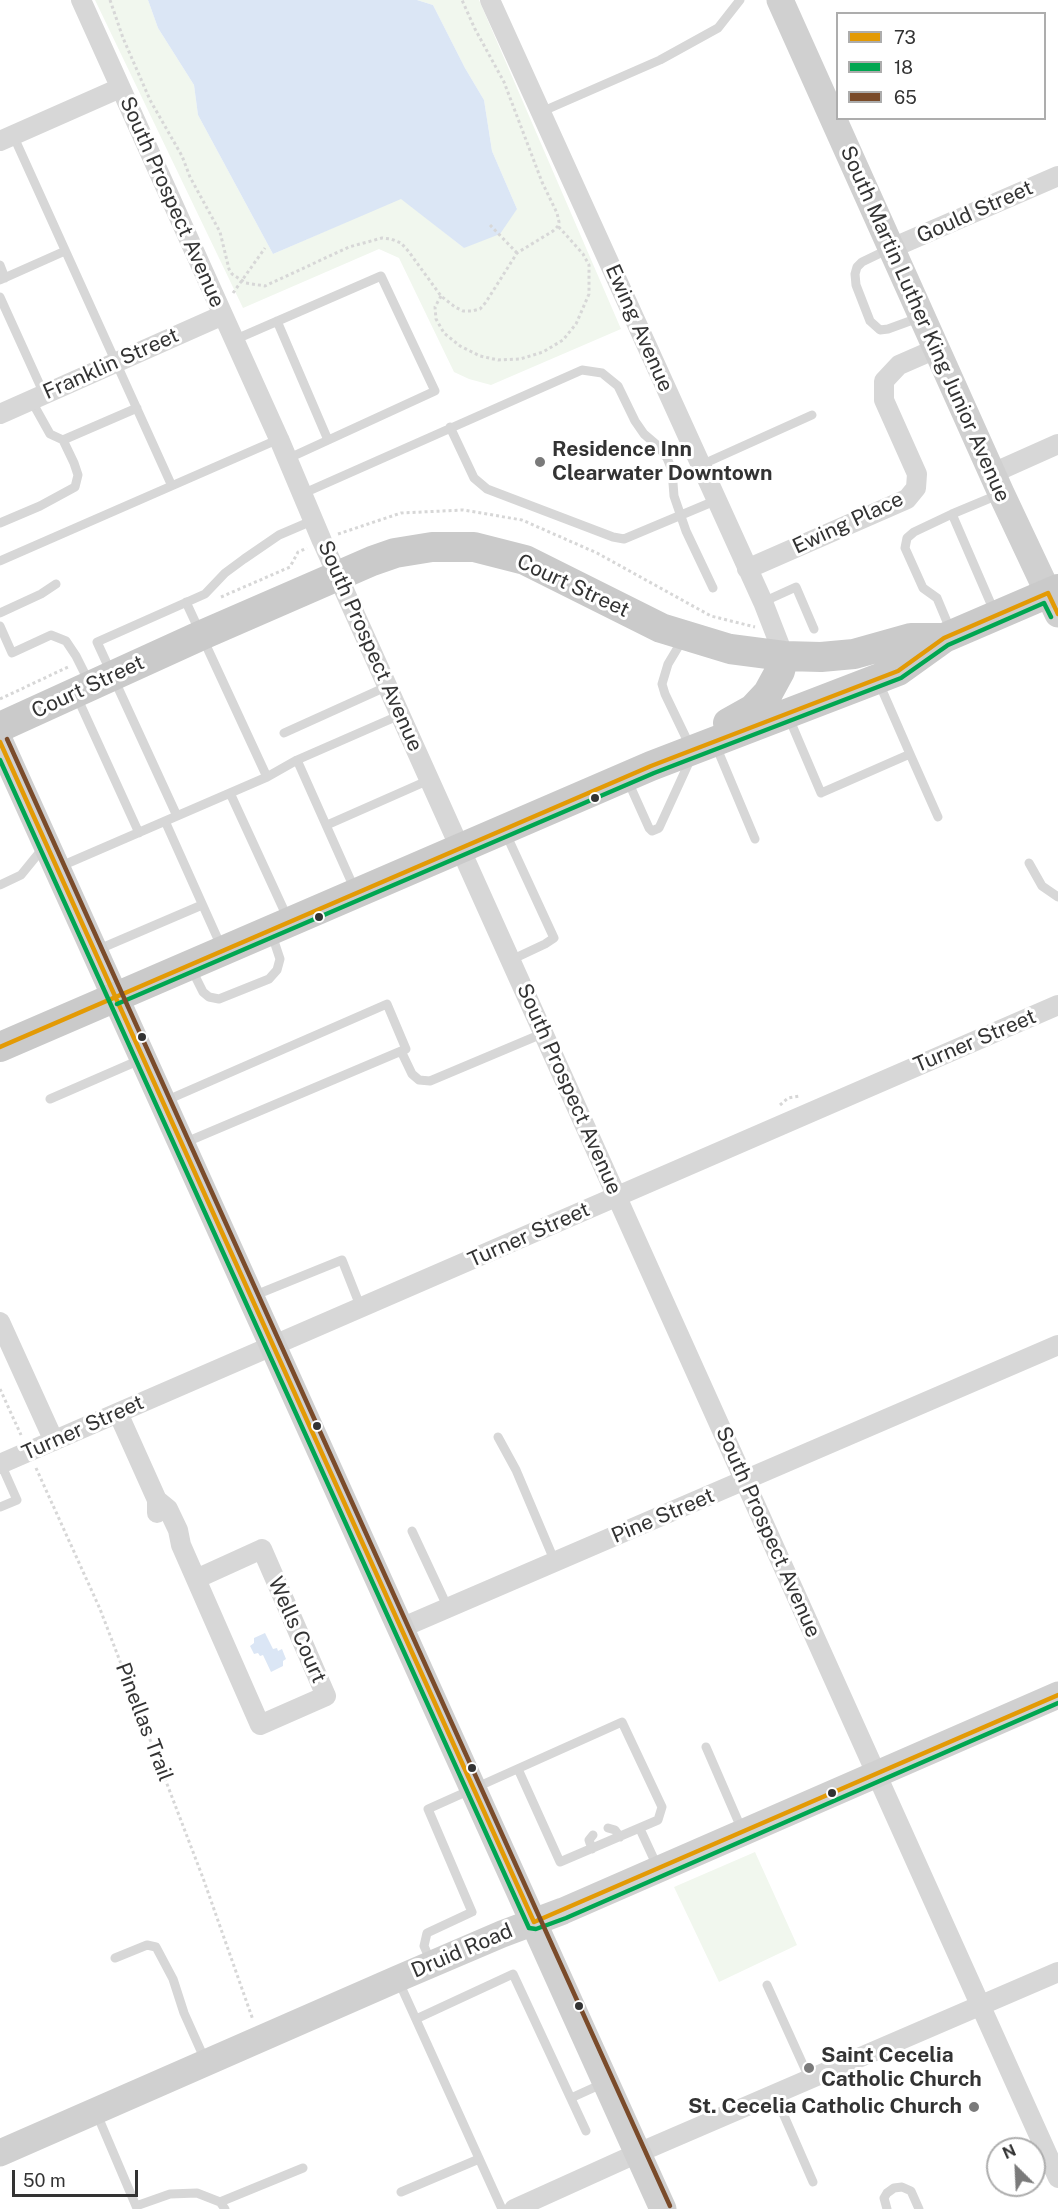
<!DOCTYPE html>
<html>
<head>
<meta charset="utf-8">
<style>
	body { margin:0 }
	#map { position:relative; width:1058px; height:2209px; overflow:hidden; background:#fff; font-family:"Public Sans",sans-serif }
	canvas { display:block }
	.legend { position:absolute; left:836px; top:12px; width:210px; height:108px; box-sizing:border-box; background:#fff; border:2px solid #adadad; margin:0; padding:8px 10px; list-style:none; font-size:18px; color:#333 }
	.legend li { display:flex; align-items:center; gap:12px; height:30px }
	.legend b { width:30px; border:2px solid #adadad }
	.north { position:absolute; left:986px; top:2137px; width:60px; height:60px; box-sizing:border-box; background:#fff; border:2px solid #adadad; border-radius:50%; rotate:336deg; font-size:16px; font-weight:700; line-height:24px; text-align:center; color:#333 }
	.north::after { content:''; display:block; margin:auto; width:21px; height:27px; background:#7a7a7a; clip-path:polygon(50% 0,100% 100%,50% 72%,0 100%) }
	.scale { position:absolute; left:12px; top:2170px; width:126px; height:27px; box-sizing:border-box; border:3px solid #333; border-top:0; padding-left:8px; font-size:18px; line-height:21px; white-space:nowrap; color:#333; -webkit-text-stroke:4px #fff; paint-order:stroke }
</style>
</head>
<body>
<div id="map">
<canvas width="1058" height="2209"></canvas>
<ul class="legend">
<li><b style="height:8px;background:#e39a05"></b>73</li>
<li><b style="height:8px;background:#00a651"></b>18</li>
<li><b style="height:8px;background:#7a4b2a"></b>65</li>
</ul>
<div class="north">N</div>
<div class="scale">50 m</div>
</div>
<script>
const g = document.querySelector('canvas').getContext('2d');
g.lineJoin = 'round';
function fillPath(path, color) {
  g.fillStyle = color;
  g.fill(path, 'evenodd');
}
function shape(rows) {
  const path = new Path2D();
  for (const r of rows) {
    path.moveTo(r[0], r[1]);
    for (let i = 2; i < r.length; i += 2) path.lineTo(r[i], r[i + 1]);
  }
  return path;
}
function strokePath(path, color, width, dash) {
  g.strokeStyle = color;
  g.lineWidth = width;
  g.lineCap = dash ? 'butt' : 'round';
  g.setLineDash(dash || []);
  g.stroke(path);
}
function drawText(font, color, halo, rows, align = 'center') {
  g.font = font + ' "Public Sans",sans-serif';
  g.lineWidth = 6;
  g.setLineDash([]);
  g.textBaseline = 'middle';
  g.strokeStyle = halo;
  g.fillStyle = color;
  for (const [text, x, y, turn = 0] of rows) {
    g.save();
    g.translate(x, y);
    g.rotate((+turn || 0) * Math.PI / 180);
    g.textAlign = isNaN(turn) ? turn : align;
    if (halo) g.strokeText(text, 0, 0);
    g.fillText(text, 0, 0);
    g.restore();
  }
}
const green = shape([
	[95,0,148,0,158,28,194,85,198,115,273,254,401,198,464,248,517,209,492,151,484,100,465,68,433,5,417,0,479,0,621,329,491,385,469,379,454,372,399,258,379,249,243,308],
	[755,1852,797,1945,719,1982,674,1887]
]);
const water = shape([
	[148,0,417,0,433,5,465,68,484,100,492,151,517,209,500,234,464,248,401,199,273,254,198,115,194,85,158,28],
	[265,1633,273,1649,277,1648,278,1651,282,1649,286,1659,283,1661,283,1666,271,1672,263,1655,260,1656,258,1653,254,1654,250,1646,254,1643,254,1638]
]);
const path = shape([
	[110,0,123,38,150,100,182,156,190,177,220,232,229,269,232,274,246,283,265,286,349,247,382,238,391,239,401,243,409,252,441,296,455,307,463,311,472,311,480,309,486,302,517,253,553,231,558,226,559,222,557,213,542,182,504,82,475,29,462,0],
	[490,225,517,253],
	[233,293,265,248],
	[441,296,435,307,436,319,444,333,460,346,480,356,498,360,520,359,543,352,563,340,576,324,589,294,589,265,583,254,558,226],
	[338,534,401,513,463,510,522,520,597,553,711,616,755,627],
	[221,597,290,567,298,552,307,548],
	[0,699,68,667],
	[780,1105,788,1098,800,1096],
	[0,1389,21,1435],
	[36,1468,100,1609,203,1878,253,2020]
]);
const lane = shape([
	[541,112,660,60,718,28,740,0],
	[13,135,171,484],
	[889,249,862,262,857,267,855,274,856,285,870,321,880,330,888,329,921,317],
	[0,265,5,278],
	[0,280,65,251],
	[0,297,44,394],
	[277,321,328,440],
	[234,340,381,276,435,391,287,459],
	[31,400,50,434,63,440,137,408],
	[450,427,474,478,487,489,613,537,624,539,717,500],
	[701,465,812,415],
	[302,494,582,370,602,373,618,386,635,421,644,434,658,446,667,458,672,470,674,496,686,531,713,588],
	[0,523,40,506,75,487,78,475,74,463,63,440],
	[0,561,279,439],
	[186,602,267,777],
	[763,602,796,587,814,629],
	[994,611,952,514,1000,494],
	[0,613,41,594,56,584],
	[0,626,12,653,51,635,66,641,76,656,89,682],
	[950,629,937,598,923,588,905,548,907,538,914,532,952,514],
	[680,644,668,664,662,684,665,694,689,744],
	[77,697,139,833],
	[789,718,821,793,910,754,879,683],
	[284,733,388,686],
	[716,746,755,839],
	[910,754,938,817],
	[297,760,355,890],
	[627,779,649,828,652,831,659,828,691,758],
	[230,793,288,919],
	[177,816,97,642,205,594,225,573,244,559,279,535,314,520],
	[165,821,221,946],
	[327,825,429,780],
	[506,834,554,938,545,944,511,960],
	[1029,863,1042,886,1058,897],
	[59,867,267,777,297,760,400,715],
	[0,885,21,875,43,848],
	[97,950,202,905],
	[191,968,203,992,209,997,219,999,269,979,277,970,280,959,272,935],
	[401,1051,412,1074,419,1080,430,1081,544,1033],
	[50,1099,142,1059],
	[165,1101,387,1004,406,1049,184,1143],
	[253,1296,342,1260,361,1308],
	[498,1437,516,1470,555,1562],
	[0,1507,17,1500,1,1464],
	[412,1531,448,1608],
	[706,1747,742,1830],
	[608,1828,615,1830,620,1837],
	[640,1829,658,1868],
	[592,1849,589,1840,593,1835],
	[115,1958,147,1945,156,1947,173,1979,184,2013,205,2060],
	[431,1962,424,1946,427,1933,472,1912,428,1809,622,1722,662,1807,658,1820,560,1862,518,1769],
	[399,1982,502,2209],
	[767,1985,810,2080],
	[416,2019,513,1974,586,2131],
	[775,2095,813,2182],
	[571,2098,604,2083],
	[96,2112,136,2206,170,2194,197,2193,220,2202,225,2209],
	[401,2192,479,2159],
	[220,2202,303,2168],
	[887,2209,884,2198,887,2193,894,2188,902,2187,911,2191,919,2209]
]);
const street = shape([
	[81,0,279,439,322,541,460,848,1058,2178],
	[490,0,763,602,784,656],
	[0,141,120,88],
	[892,248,1058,176],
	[0,414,223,315],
	[993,473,1058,444],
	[747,569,907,499,916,488,917,474,884,400,884,381,899,365,938,348],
	[0,1322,54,1441],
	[118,1413,157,1500,157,1513],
	[0,1464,1058,1005],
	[157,1500,168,1509,178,1530,181,1545,260,1725,326,1696,262,1549,196,1579],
	[401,1628,1058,1345],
	[514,2209,638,2153,1058,1972]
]);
const secondary = shape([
	[780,0,1001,493,1058,614],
	[0,742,663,2209],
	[0,2153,397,1979,502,1934,563,1911,1058,1695]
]);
const primary = shape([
	[728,723,753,709,768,693,780,671,784,656],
	[0,727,202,635,372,561,395,553,432,547,474,547,525,560,661,628,730,649,784,656,821,657,854,654,911,638,944,638,1058,589],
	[0,1047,651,766,898,671,944,638]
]);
const bus1 = shape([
	[0,742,534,1922,1058,1695],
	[0,1047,651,766,898,671,944,638,1048,593,1058,614]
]);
const bus2 = shape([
	[0,760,529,1928,536,1929,566,1918,1058,1703],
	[117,1004,654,773,901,678,948,645,1044,603,1051,617]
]);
const bus3 = shape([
	[7,739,670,2206]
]);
const markers = [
	[540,462,6,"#7a7a7a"],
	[595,798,5,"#333"],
	[319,917,5,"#333"],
	[142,1037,5,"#333"],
	[317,1426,5,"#333"],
	[472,1768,5,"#333"],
	[832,1793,5,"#333"],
	[579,2006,5,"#333"],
	[809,2068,6,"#7a7a7a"],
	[974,2107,6,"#7a7a7a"]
];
const streetNames = [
	["South Prospect Avenue",172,202,66],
	["Gould Street",975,212,-24],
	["South Martin Luther King Junior Avenue",925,324,66],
	["Ewing Avenue",639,328,66],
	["Franklin Street",111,364,-24],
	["Ewing Place",848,523,-25],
	["Court Street",573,586,25],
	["South Prospect Avenue",370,646,66],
	["Court Street",88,687,-25],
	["Turner Street",975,1041,-23],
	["South Prospect Avenue",569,1089,66],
	["Turner Street",529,1235,-24],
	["Turner Street",83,1428,-24],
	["Pine Street",663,1516,-23],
	["South Prospect Avenue",768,1532,66],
	["Wells Court",297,1630,66],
	["Pinellas Trail",144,1722,69],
	["Druid Road",462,1951,-23]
];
const poiNames = [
	["Residence Inn",552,450],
	["Clearwater Downtown",552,474],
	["Saint Cecelia",821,2056],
	["Catholic Church",821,2080],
	["St. Cecelia Catholic Church",962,2107,"right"]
];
fillPath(green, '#f1f7ee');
fillPath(water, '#dbe6f5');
strokePath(path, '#d7d7d7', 3, [3, 3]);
strokePath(lane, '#d7d7d7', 9);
strokePath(street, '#d7d7d7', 20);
strokePath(secondary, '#d0d0d0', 27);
strokePath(primary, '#cacaca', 30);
strokePath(bus1, '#e39a05', 4.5);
strokePath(bus2, '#00a651', 4.5);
strokePath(bus3, '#7a4b2a', 4.5);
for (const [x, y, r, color] of markers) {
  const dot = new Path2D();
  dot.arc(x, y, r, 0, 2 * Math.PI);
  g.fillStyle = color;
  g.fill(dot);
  strokePath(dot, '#fff', 2);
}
drawText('21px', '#333', '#fff', streetNames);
drawText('bold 21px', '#333', '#fff', poiNames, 'left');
</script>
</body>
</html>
